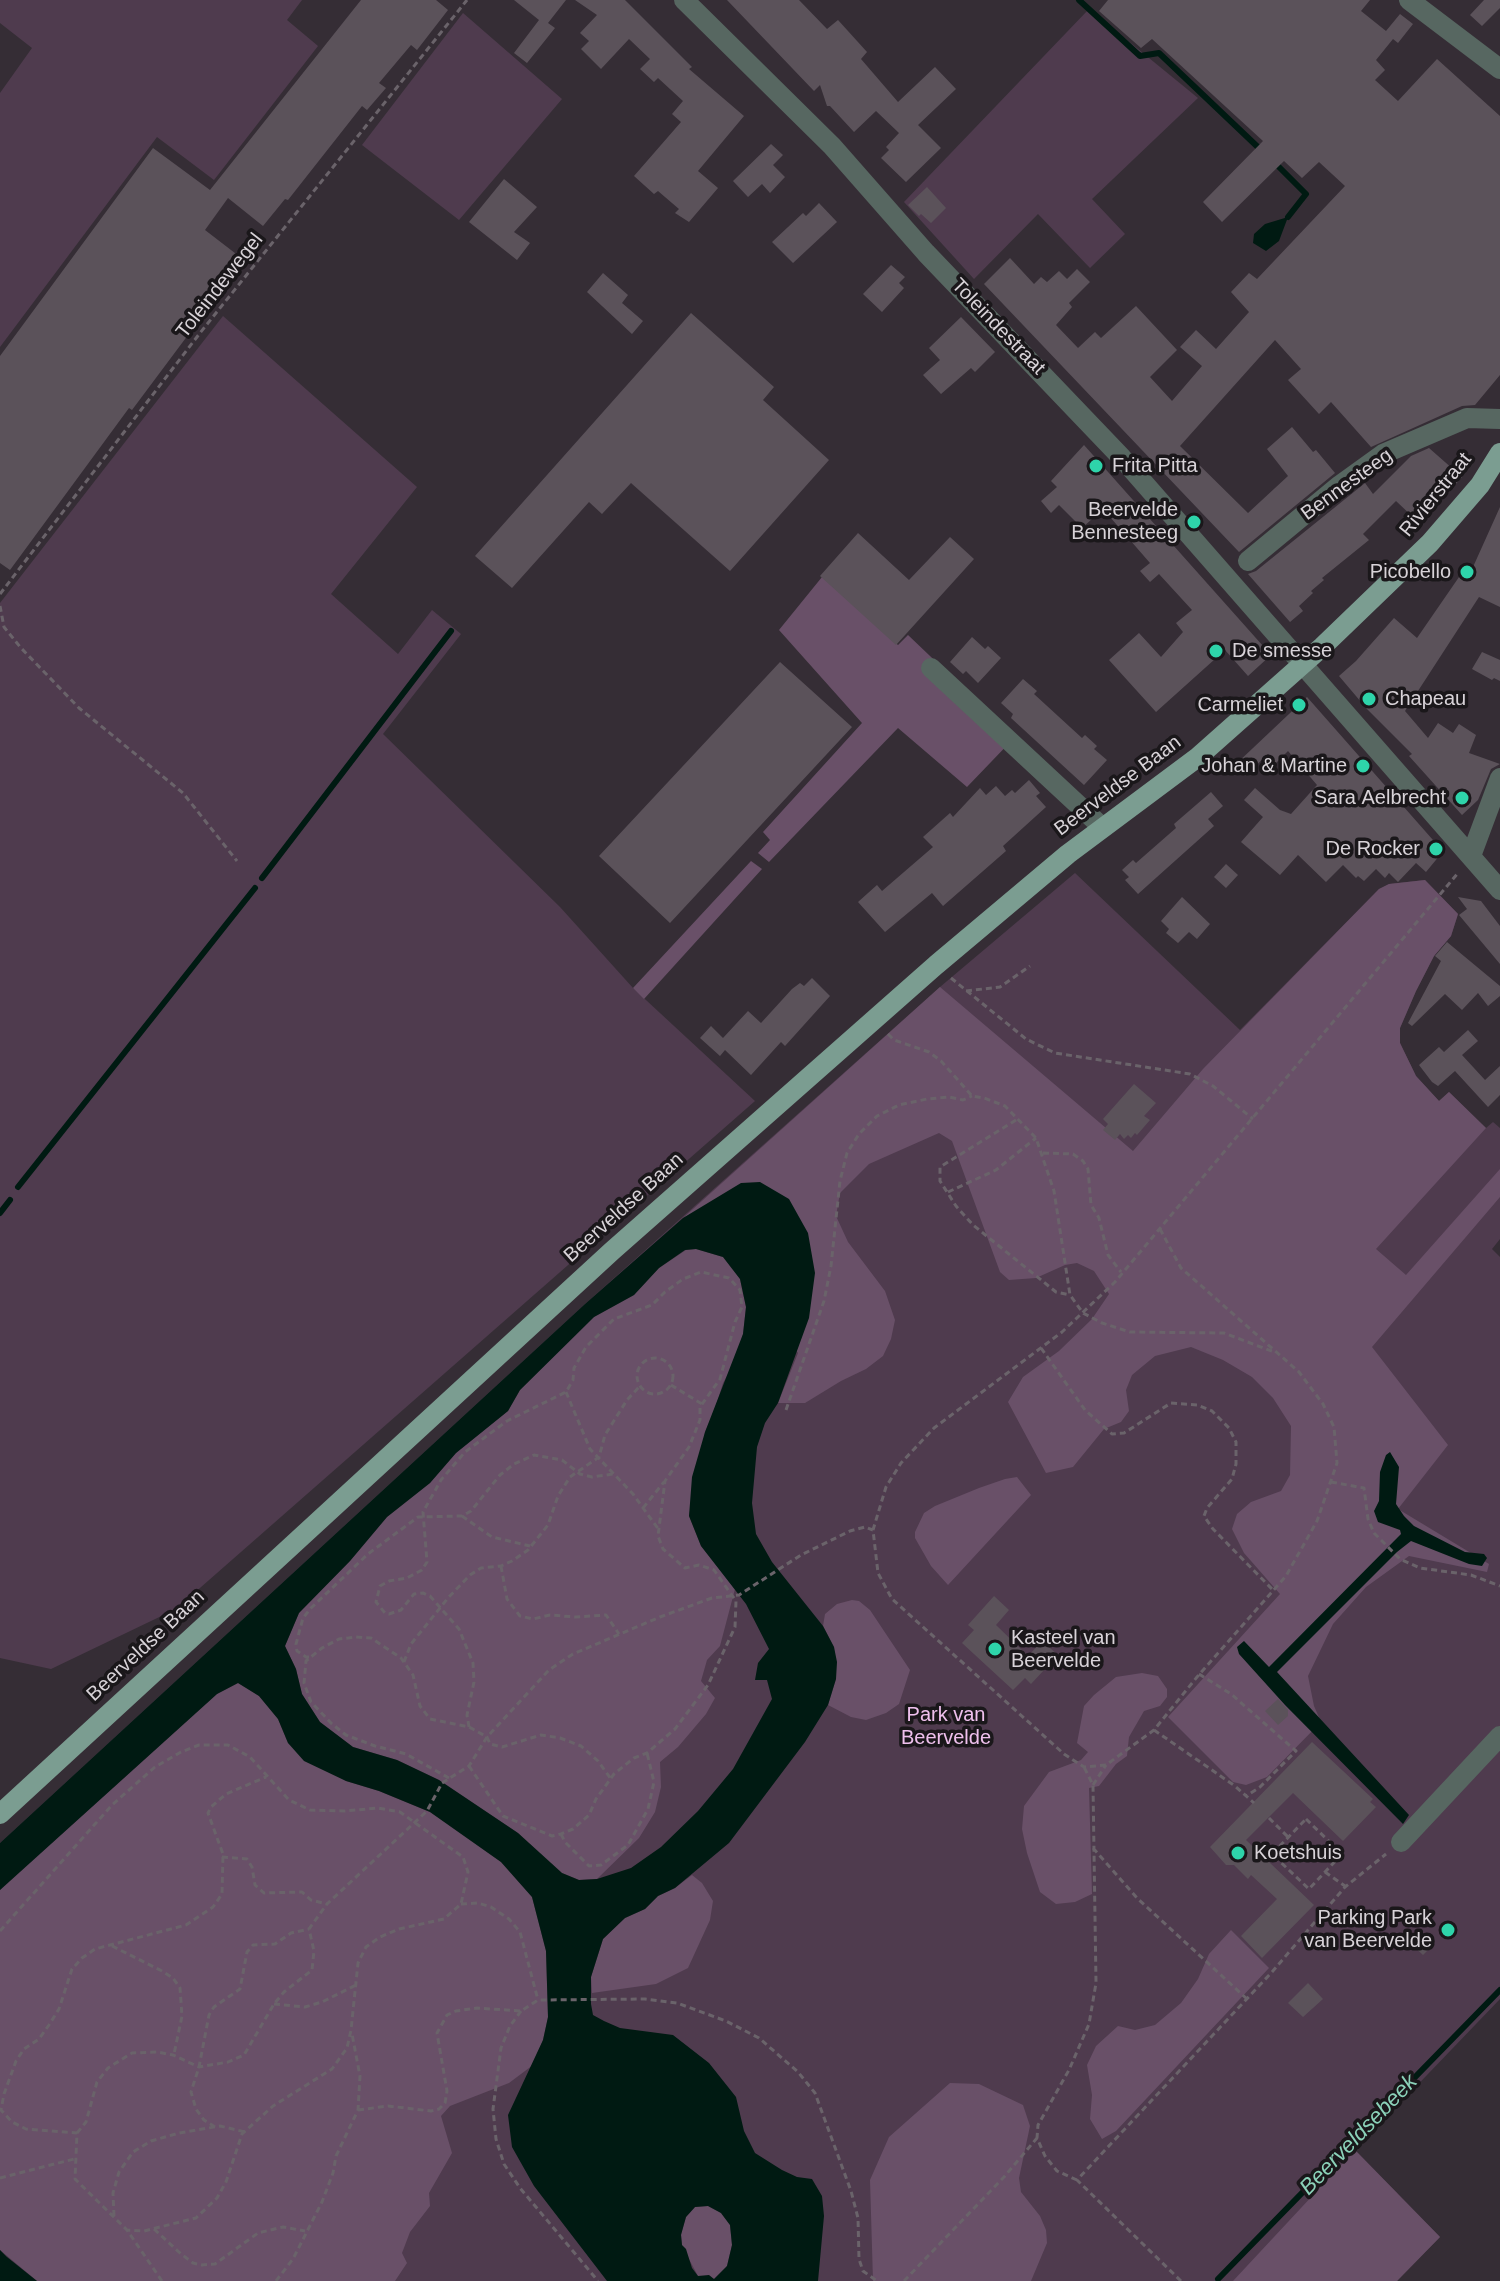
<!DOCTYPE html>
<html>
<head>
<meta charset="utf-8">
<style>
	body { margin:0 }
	canvas { display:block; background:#352d35 }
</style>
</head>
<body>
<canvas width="1500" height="2281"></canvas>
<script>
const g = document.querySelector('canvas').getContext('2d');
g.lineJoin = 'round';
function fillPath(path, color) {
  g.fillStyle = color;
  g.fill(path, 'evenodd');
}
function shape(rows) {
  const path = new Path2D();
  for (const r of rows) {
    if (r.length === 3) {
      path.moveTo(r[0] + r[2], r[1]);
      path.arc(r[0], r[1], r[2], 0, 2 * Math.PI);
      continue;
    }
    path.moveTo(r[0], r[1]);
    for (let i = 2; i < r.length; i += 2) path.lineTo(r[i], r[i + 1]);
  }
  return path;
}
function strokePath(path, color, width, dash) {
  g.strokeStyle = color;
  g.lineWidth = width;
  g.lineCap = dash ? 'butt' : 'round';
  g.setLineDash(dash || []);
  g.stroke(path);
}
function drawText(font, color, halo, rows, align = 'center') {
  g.font = font + ' Arial,sans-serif';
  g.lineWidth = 7;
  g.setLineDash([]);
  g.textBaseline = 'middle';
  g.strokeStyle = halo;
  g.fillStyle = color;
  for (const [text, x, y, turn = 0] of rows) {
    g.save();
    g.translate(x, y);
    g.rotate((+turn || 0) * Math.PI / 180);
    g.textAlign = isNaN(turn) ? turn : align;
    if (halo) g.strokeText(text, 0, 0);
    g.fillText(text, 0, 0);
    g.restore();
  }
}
const green = shape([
	[0,0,302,0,287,20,318,46,214,180,157,137,0,347,0,93,32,48,0,23],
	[1089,9,1198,98,1092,199,1125,234,1090,268,1038,214,974,279,904,202],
	[463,13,562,99,459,220,362,145],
	[223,316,417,487,331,594,398,654,432,610,461,634,383,734,560,907,633,988,755,1101,176,1609,51,1669,0,1658,0,603],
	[1075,873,1240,1030,1379,889,1389,884,1425,880,1458,914,1451,936,1434,956,1416,991,1400,1028,1400,1043,1416,1076,1439,1101,1449,1092,1486,1128,1493,1122,1500,1128,1500,1239,1492,1249,1500,1257,1500,1999,1355,2150,1440,2237,1397,2281,0,2281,0,1843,585,1304,940,987]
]);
const forest = shape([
	[822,577,898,645,908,635,1015,737,967,787,898,728,769,862,758,853,770,840,763,832,862,723,779,630],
	[751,861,762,869,644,999,633,988],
	[1425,880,1458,914,1451,936,1434,956,1416,991,1400,1028,1400,1043,1416,1076,1439,1101,1449,1092,1486,1128,1376,1249,1406,1275,1500,1169,1500,1197,1372,1347,1448,1445,1398,1509,1489,1564,1487,1572,1409,1556,1366,1587,1333,1624,1308,1676,1314,1706,1321,1722,1267,1777,1246,1785,1233,1782,1168,1717,1280,1594,1244,1553,1232,1529,1237,1514,1251,1502,1281,1491,1290,1475,1291,1426,1273,1398,1252,1377,1223,1360,1191,1347,1155,1356,1132,1375,1126,1390,1129,1411,1121,1422,1104,1429,1073,1467,1046,1473,1008,1402,1023,1377,1059,1351,1092,1319,1109,1294,1094,1271,1077,1263,1065,1265,1036,1278,1009,1280,1000,1272,952,1141,939,1133,869,1164,840,1193,836,1216,848,1242,885,1291,895,1320,891,1339,883,1356,866,1369,841,1381,805,1403,778,1403,798,1353,691,1214,683,1218,940,987,1133,1151,1203,1069,1379,889,1389,884],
	[696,1249,723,1257,740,1279,746,1307,743,1334,734,1364,723,1383,715,1409,705,1432,689,1516,701,1546,735,1589,720,1646,707,1660,701,1681,715,1698,706,1714,678,1747,660,1762,661,1787,655,1812,639,1838,597,1879,579,1880,562,1873,518,1833,439,1780,397,1760,353,1747,320,1722,302,1694,296,1669,285,1646,299,1613,350,1561,387,1517,430,1483,456,1453,508,1411,520,1390,594,1317,634,1295,659,1268,686,1250],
	[1017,1477,1031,1495,948,1585,931,1566,915,1538,915,1532,924,1513,935,1506,979,1488,1005,1479],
	[852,1600,859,1601,870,1610,910,1670,899,1704,886,1713,866,1720,851,1717,828,1705,836,1679,834,1647,823,1626,825,1614,837,1604],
	[1142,1673,1158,1676,1167,1689,1167,1697,1160,1706,1144,1711,1129,1737,1127,1756,1116,1764,1099,1786,1089,1788,1092,1894,1075,1902,1056,1904,1040,1892,1027,1853,1022,1829,1024,1806,1049,1772,1081,1760,1088,1752,1077,1743,1084,1706,1094,1695,1116,1677],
	[238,1683,259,1696,278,1719,288,1743,346,1781,379,1791,430,1812,501,1862,532,1897,546,1951,548,2017,543,2040,533,2065,509,2083,450,2106,441,2116,452,2153,429,2193,430,2206,410,2232,402,2253,407,2263,395,2281,37,2281,0,2250,0,1890,217,1694],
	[692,1875,702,1883,713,1901,710,1920,688,1968,656,1984,592,1993,591,1977,603,1939,625,1918,645,1909,658,1896,675,1888],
	[1231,1930,1269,1968,1116,2131,1102,2139,1090,2119,1092,2095,1087,2065,1096,2046,1118,2026,1135,2030,1155,2025,1181,2003,1198,1979,1209,1954],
	[950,2083,979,2084,1023,2105,1030,2126,1019,2178,1021,2192,1040,2216,1046,2230,1047,2243,1031,2281,873,2281,870,2180,889,2137],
	[1355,2150,1440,2237,1397,2281,1233,2281],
	[708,2206,721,2213,730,2225,732,2245,727,2266,714,2279,698,2276,682,2246,681,2234,686,2217,695,2207]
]);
const water = shape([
	[1288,217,1279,241,1266,251,1253,243,1254,234,1265,224],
	[760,1182,789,1199,808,1233,815,1273,809,1318,778,1403,765,1423,757,1447,752,1503,756,1534,772,1562,823,1626,834,1647,837,1662,836,1679,828,1705,805,1742,729,1843,675,1888,658,1896,645,1909,625,1918,603,1939,591,1977,591,2004,593,2015,604,2021,620,2028,673,2035,709,2063,736,2097,744,2131,755,2153,782,2170,797,2177,812,2179,822,2196,824,2216,818,2281,607,2281,534,2186,512,2147,508,2115,543,2040,548,2017,546,1951,532,1897,501,1862,430,1812,379,1791,346,1781,304,1761,288,1743,278,1719,259,1696,238,1683,217,1694,0,1890,0,1843,585,1304,683,1218,741,1183],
	[696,1249,723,1257,740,1279,746,1307,743,1334,705,1432,692,1477,689,1516,701,1546,746,1604,769,1649,758,1663,755,1680,767,1680,772,1699,733,1769,698,1811,661,1847,631,1868,597,1879,579,1880,562,1873,518,1833,439,1780,397,1760,353,1747,320,1722,302,1694,296,1669,285,1646,299,1613,350,1561,387,1517,430,1483,456,1453,508,1411,520,1390,594,1317,634,1295,659,1268,685,1250],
	[708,2206,721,2213,730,2225,732,2245,727,2266,714,2279,709,2275,698,2276,692,2268,686,2249,682,2245,681,2235,686,2217,695,2207],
	[1390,1452,1399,1467,1396,1504,1404,1516,1414,1526,1465,1552,1484,1554,1487,1558,1482,1566,1469,1564,1411,1541,1397,1552,1277,1672,1409,1815,1403,1824,1285,1705,1239,1654,1237,1647,1244,1641,1269,1667,1401,1534,1400,1530,1378,1522,1374,1511,1379,1501,1380,1472,1386,1455],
	[0,2250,7,2257,37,2281,0,2281]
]);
const stream = shape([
	[1079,0,1140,56,1159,53,1262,151],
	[1273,161,1306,194,1288,217],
	[262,878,451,631],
	[18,1187,255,888],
	[0,1213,10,1200],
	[1218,2279,1500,1990]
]);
const building = shape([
	[361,0,436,0,448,10,417,50,411,45,379,83,386,88,367,110,362,106,288,200,285,199,263,226,228,198,205,230,244,260,132,410,129,408,10,570,0,563,0,356,153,148,210,190],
	[514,0,566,0,548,23,555,28,527,63,514,53,539,20],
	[575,0,625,0,692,67,689,69,744,116,698,171,718,188,689,222,675,213,679,209,658,191,654,194,634,176,681,122,672,114,683,101,658,78,654,82,640,69,650,59,629,39,601,69,581,49,589,41,580,33,597,15],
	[727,0,799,0,827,29,838,20,867,52,861,59,898,102,935,67,956,89,918,125,941,148,906,182,881,158,889,150,886,147,899,133,876,111,854,132,830,106,827,106,820,85,814,91],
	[1108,0,1370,0,1361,11,1386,31,1400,14,1413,24,1398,43,1393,39,1376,60,1385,70,1375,80,1398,101,1437,59,1500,116,1500,375,1475,405,1462,406,1371,447,1331,402,1319,414,1288,380,1301,369,1275,340,1180,446,1248,513,1288,476,1267,449,1292,427,1313,452,1316,450,1335,473,1239,552,984,284,1010,258,1034,284,1041,277,1047,282,1059,271,1067,279,1077,269,1090,282,1069,303,1072,307,1056,325,1078,348,1095,332,1101,338,1136,306,1177,350,1150,377,1172,401,1202,366,1180,347,1196,330,1216,349,1249,312,1231,292,1249,273,1257,279,1345,186,1319,162,1302,178,1284,161,1222,222,1203,202,1263,141,1152,39,1141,48,1099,11],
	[1484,0,1500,0,1500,8,1482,26,1470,15],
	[771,144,783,155,773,165,785,177,770,193,762,184,748,197,733,181],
	[504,179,537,207,514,232,530,243,517,260,469,222],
	[927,187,946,208,931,223,921,214,919,216,908,205],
	[819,203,837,222,793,263,772,242,803,213,806,216],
	[891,265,905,277,899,283,904,288,882,312,863,294],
	[603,273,628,295,622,303,643,321,632,334,587,292],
	[691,313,774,387,763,400,829,460,730,571,631,483,602,514,589,502,512,588,475,556],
	[961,317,995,352,975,372,971,368,941,394,923,375,940,360,929,348],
	[1084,445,1271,655,1248,676,1225,650,1156,712,1109,660,1139,633,1161,657,1183,632,1176,623,1192,610,1159,574,1150,582,1140,571,1150,563,1103,509,1082,528,1059,505,1051,513,1041,501,1057,487,1051,481],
	[1429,448,1462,477,1432,511,1426,506,1414,518,1396,501,1363,534,1369,540,1322,578,1324,580,1311,591,1313,593,1299,606,1303,611,1290,622,1248,574,1256,571,1365,483,1373,494,1411,456],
	[1500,507,1500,607,1479,597,1405,711,1428,738,1438,723,1453,733,1459,724,1476,735,1469,753,1500,764,1491,769,1478,800,1462,815,1409,756,1412,754,1367,709,1339,676,1356,661,1394,618,1417,638,1468,564,1473,567],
	[858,533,909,580,950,537,974,559,896,645,820,576],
	[972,637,985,649,988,646,1001,658,978,683,966,671,963,674,950,662],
	[1482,652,1500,660,1500,681,1494,678,1492,680,1472,669],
	[780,662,852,727,670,923,599,856],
	[1023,679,1037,691,1034,694,1082,738,1085,735,1097,746,1094,749,1107,760,1084,785,1011,718,1013,714,1001,703],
	[1307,697,1440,848,1440,855,1426,872,1416,863,1398,882,1389,873,1385,878,1376,869,1364,881,1358,876,1356,878,1343,865,1326,882,1298,855,1280,875,1241,842,1263,817,1244,800,1255,788,1280,810,1291,814,1317,785,1288,751,1276,763,1268,754,1245,776,1235,765],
	[1029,780,1040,793,1036,796,1046,807,1003,846,1006,851,943,906,932,893,885,932,858,902,877,885,882,891,933,847,923,837,950,813,953,817,980,788,986,795,996,786,1005,796,1012,790,1015,793],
	[1211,792,1223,806,1208,819,1214,826,1138,894,1125,880,1129,877,1122,870,1133,860,1136,863,1176,828,1174,824],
	[1226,864,1238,875,1226,888,1214,877],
	[1182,897,1210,924,1197,939,1189,932,1178,943,1166,933,1169,929,1161,921],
	[1458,897,1481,901,1500,926,1500,964,1459,915,1467,909],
	[1447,942,1500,986,1500,996,1488,1006,1478,993,1462,1010,1445,994,1412,1026,1408,1023,1441,961,1435,956],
	[812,978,830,996,785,1046,781,1042,751,1075,725,1050,720,1056,700,1038,711,1026,723,1038,748,1011,761,1023,792,989,800,983,804,986],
	[1468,1030,1478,1041,1462,1055,1485,1080,1500,1066,1500,1095,1488,1107,1455,1071,1438,1086,1432,1082,1419,1065,1439,1047,1444,1052],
	[1134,1084,1156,1103,1144,1116,1150,1120,1137,1135,1135,1133,1131,1138,1128,1135,1124,1139,1120,1134,1115,1140,1103,1130,1108,1124,1103,1119],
	[994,1596,1009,1610,996,1625,1028,1656,1042,1641,1058,1655,1031,1684,1025,1678,1013,1690,962,1643,974,1630,968,1625],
	[1278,1699,1288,1710,1288,1716,1278,1725,1265,1711],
	[1312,1742,1373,1799,1370,1802,1376,1807,1343,1841,1293,1793,1246,1840,1314,1905,1262,1958,1241,1936,1277,1899,1251,1875,1248,1879,1234,1865,1226,1865,1210,1847],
	[1422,1934,1433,1945,1423,1955,1411,1944],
	[1308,1983,1323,1999,1303,2017,1288,2003]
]);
const path = shape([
	[0,594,200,333,467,0],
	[0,606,4,627,21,648,79,708,183,793,237,861],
	[951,978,1026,1039,1055,1053,1190,1074,1213,1086,1253,1119],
	[966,991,1000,987,1030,966],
	[888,1034,894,1040,929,1052,941,1061,972,1096,984,1098,1005,1106,1036,1138,1054,1191,1070,1295,1083,1313,1102,1323,1130,1332,1224,1333,1274,1352],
	[1016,1120,940,1167,940,1181,956,1206,973,1225,1056,1292,1070,1295],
	[1043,1153,1073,1154,1083,1161,1088,1169,1091,1205,1099,1218,1108,1255,1121,1272],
	[948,1192,996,1170,1036,1138],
	[1160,1229,1181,1268,1299,1372,1323,1404,1334,1427,1337,1463,1317,1521,1286,1576,1197,1677,1154,1730,1106,1765,1084,1767,1064,1754,892,1599,878,1573,873,1530,886,1487,901,1463,934,1428,1062,1332,1115,1282,1458,873],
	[1041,1348,1085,1410,1112,1434,1124,1433,1171,1403,1197,1405,1212,1411,1229,1428,1236,1442,1236,1464,1232,1479,1207,1508,1204,1516,1213,1529,1273,1590],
	[655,1376,18],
	[671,1385,702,1404],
	[566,1392,590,1449,633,1494,659,1530],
	[786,1410,824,1301,831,1266,840,1181,847,1153,859,1134,877,1116,899,1105,927,1099,949,1097,963,1100,972,1096],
	[1331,1482,1364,1488,1368,1519,1374,1533,1400,1559,1420,1568,1471,1575,1500,1586],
	[643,1508,664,1482],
	[462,1516,492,1537,530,1546],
	[501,1566,507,1599,520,1616,533,1619,550,1615,575,1617,606,1615,619,1634],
	[309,1657,306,1657,297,1651,296,1644,303,1618,311,1608,368,1554,418,1517,462,1516,471,1511,500,1475,514,1464,534,1455,562,1460,580,1474,592,1477,613,1474],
	[404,1662,411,1644,448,1598,470,1575,481,1568,501,1566,512,1561,528,1550,548,1525,558,1496,570,1477,599,1457,605,1435,627,1400,640,1386],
	[1199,1674,1231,1694,1296,1751,1260,1787,1246,1796],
	[469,1727,467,1715,474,1682,473,1663,459,1629,430,1596,423,1593,414,1594,401,1610,389,1614,385,1613,376,1602,380,1586,389,1581,407,1578,422,1570,427,1562,423,1512,441,1480,465,1452,507,1421,566,1392,573,1380,574,1368,586,1347,614,1319,652,1305,665,1292,683,1279,701,1272,729,1278,740,1290,742,1307,735,1322,720,1379,700,1407,700,1420,689,1447,665,1481,658,1536,663,1549,685,1568,699,1565,714,1570,736,1601,735,1627,708,1685,675,1729,647,1753,634,1758,614,1774,596,1799,589,1815,573,1829,561,1834,552,1836,503,1816,469,1766],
	[1154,1730,1235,1786,1254,1803],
	[449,1778,406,1754,375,1746,346,1735,332,1724,311,1702,304,1683,306,1661,322,1648,339,1639,356,1637,371,1638,401,1658,413,1675,420,1706,430,1719,469,1727,487,1737,490,1744,502,1747,541,1735,560,1738,581,1746,598,1761,611,1779],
	[1093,1785,1106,1765],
	[1269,1818,1288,1837],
	[1306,1819,1342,1854,1309,1889,1272,1854,1306,1819],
	[561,1834,565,1842,589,1866,601,1865,628,1845,648,1809,654,1782,647,1753],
	[1093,1848,1137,1898,1247,1999],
	[222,1857,247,1859,252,1867,255,1885,264,1893,302,1892,311,1900,327,1904],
	[1325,1872,1345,1886],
	[461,1904,478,1903,491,1907,509,1919,520,1932,538,2000],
	[0,1931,112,1805,155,1767,181,1752,199,1745,228,1745,250,1757,289,1800,310,1810,345,1811,378,1808,400,1812,463,1857,468,1872,461,1904,444,1919,399,1929,380,1937,366,1947,358,1963,351,2030,347,2048,332,2069,273,2106,242,2134,226,2182,217,2198,196,2218,144,2231,127,2230],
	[112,1946,162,1971,173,1978,180,1988,182,2016,174,2054],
	[274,2004,305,2007,322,2002,356,1985],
	[521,2011,510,2026,501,2048,493,2109,496,2139,504,2164,520,2188,598,2281],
	[358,2110,388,2106,431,2111,439,2109,445,2103,447,2091,437,2033,447,2015,456,2011,477,2008,521,2011,538,2000,645,1999,677,2003,726,2021,759,2038,798,2072,815,2093,851,2191,858,2218,859,2259,863,2271,877,2281],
	[215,2127,204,2120,196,2109,191,2092,199,2067,209,2015,214,2007,240,1989,247,1952,253,1945,275,1944,291,1933,309,1929],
	[77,2133,86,2122,97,2082,108,2068,132,2053,157,2052,173,2055,199,2067,228,2062,244,2055,274,2004,284,1992,312,1970,314,1951,309,1929,327,1904,427,1811,442,1783,469,1766,487,1737,549,1670,573,1654,660,1617,712,1598,739,1595,801,1555,850,1531,865,1527,873,1530],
	[0,2178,74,2159],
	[1077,2180,1057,2171,1045,2156,1037,2138,1038,2125,1069,2070,1089,2024,1096,1983,1093,1785,1084,1767],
	[114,2216,113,2193,119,2172,133,2152,151,2141,179,2133,220,2126,245,2132],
	[154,2229,180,2253,193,2263,202,2265,215,2264,258,2233,283,2227,305,2231],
	[162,2281,127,2230,75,2179,77,2133,26,2129,12,2122,1,2110,4,2094,16,2061,24,2049,39,2039,49,2025,59,2009,72,1969,82,1958,95,1949,186,1925,213,1907,222,1894,223,1854,208,1813,211,1807,226,1794,266,1777],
	[276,2281,293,2259,322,2202,333,2173,336,2156,358,2110,360,2076,352,2034],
	[904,2281,1004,2177,1037,2138],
	[1181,2281,1077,2180,1272,1972,1345,1887,1386,1854]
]);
const minor = shape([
	[684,0,832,146,926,253,1122,458,1500,890],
	[1409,0,1500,69],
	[1248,561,1340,485,1383,454,1467,418,1500,419],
	[931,668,1102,827],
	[1471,856,1500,778],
	[1401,1842,1500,1736]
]);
const major = shape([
	[0,1814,612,1251,936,965,1068,854,1198,757,1322,647,1430,543,1480,485,1500,453]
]);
const markers = [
	[1096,466,8,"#2ed4aa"],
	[1194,522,8,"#2ed4aa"],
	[1467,572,8,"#2ed4aa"],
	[1216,651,8,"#2ed4aa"],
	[1369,699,8,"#2ed4aa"],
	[1299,705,8,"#2ed4aa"],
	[1363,766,8,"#2ed4aa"],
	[1462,798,8,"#2ed4aa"],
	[1436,849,8,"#2ed4aa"],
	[995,1649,8,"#2ed4aa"],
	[1238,1853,8,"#2ed4aa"],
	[1448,1930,8,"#2ed4aa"]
];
const streetNames = [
	["Toleindewegel",220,286,-52],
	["Toleindestraat",998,327,46],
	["Bennesteeg",1347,485,-36],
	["Rivierstraat",1436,495,-51],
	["Beerveldse Baan",1118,786,-37],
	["Beerveldse Baan",624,1208,-42],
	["Beerveldse Baan",146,1646,-43]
];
const poiNames = [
	["Frita Pitta",1112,466,"left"],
	["Beervelde",1178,510],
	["Bennesteeg",1178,533],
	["Picobello",1451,572],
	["De smesse",1232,651,"left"],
	["Chapeau",1385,699,"left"],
	["Carmeliet",1283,705],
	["Johan & Martine",1347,766],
	["Sara Aelbrecht",1446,798],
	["De Rocker",1420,849],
	["Kasteel van",1011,1638,"left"],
	["Beervelde",1011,1661,"left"],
	["Koetshuis",1254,1853,"left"],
	["Parking Park",1432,1918],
	["van Beervelde",1432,1941]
];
const parkNames = [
	["Park van",946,1715],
	["Beervelde",946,1738]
];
const waterNames = [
	["Beerveldsebeek",1359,2135,-46]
];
fillPath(green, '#4f3b4e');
fillPath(forest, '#695068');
fillPath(water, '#001a12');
strokePath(stream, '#001a12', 6);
fillPath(building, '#5b525a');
strokePath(path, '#6a636a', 3, [6, 4]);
strokePath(minor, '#576761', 20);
strokePath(major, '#7b9d91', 20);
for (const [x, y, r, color] of markers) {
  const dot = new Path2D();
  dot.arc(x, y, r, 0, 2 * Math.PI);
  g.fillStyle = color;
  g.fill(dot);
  strokePath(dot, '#1a171a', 3);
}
drawText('20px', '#d8d3d8', '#1a171a', streetNames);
drawText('20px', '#d8d3d8', '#1a171a', poiNames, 'right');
drawText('20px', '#efc0ed', '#1a171a', parkNames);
drawText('italic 22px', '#8bd2b9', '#1a171a', waterNames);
</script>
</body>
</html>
